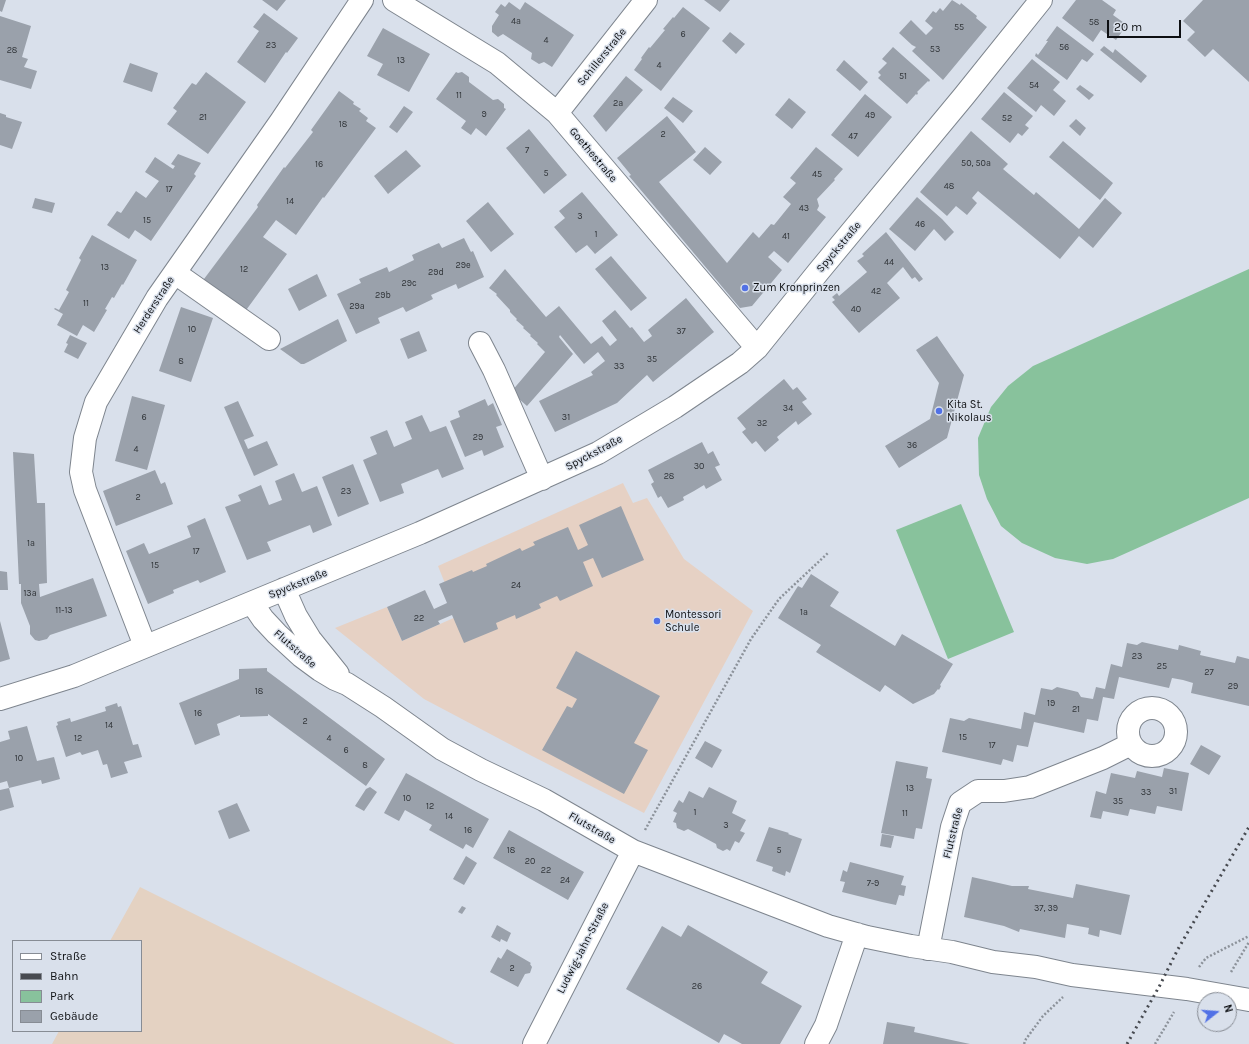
<!DOCTYPE html>
<html>
<head>
<meta charset="utf-8">
<style>
	body { margin:0 }
	#map { position:relative; width:1249px; height:1044px; overflow:hidden; background:#d9e0eb; font-family:Karla,sans-serif }
	canvas { display:block }
	.legend { position:absolute; left:12px; top:940px; width:130px; height:92px; box-sizing:border-box; background:#d9e0eb; border:1px solid #878c94; margin:0; padding:5px 7px; list-style:none; font-size:12px; color:#0d0f12 }
	.legend li { display:flex; align-items:center; gap:8px; height:20px }
	.legend b { width:20px; border:1px solid #878c94 }
	.north { position:absolute; left:1197px; top:992px; width:40px; height:40px; box-sizing:border-box; background:#d9e0eb; border:1px solid #878c94; border-radius:50%; rotate:73deg; font-size:11px; font-weight:700; line-height:16px; text-align:center; color:#0d0f12 }
	.north::after { content:''; display:block; margin:auto; width:14px; height:18px; background:#5171e6; clip-path:polygon(50% 0,100% 100%,50% 72%,0 100%) }
	.scale { position:absolute; left:1107px; top:20px; width:74px; height:18px; box-sizing:border-box; border:2px solid #0d0f12; border-top:0; padding-left:5px; font-size:12px; line-height:14px; white-space:nowrap; color:#0d0f12; -webkit-text-stroke:3px #d9e0eb; paint-order:stroke }
</style>
</head>
<body>
<div id="map">
<canvas width="1249" height="1044"></canvas>
<ul class="legend">
<li><b style="height:5px;background:#fff"></b>Straße</li>
<li><b style="height:5px;background:#474a50"></b>Bahn</li>
<li><b style="height:11px;background:#88c29c"></b>Park</li>
<li><b style="height:11px;background:#9aa1ab"></b>Gebäude</li>
</ul>
<div class="north">N</div>
<div class="scale">20 m</div>
</div>
<script>
const g = document.querySelector('canvas').getContext('2d');
g.lineJoin = 'round';
function fillPath(path, color) {
  g.fillStyle = color;
  g.fill(path, 'evenodd');
}
function shape(rows) {
  const path = new Path2D();
  for (const r of rows) {
    if (r.length === 3) {
      path.moveTo(r[0] + r[2], r[1]);
      path.arc(r[0], r[1], r[2], 0, 2 * Math.PI);
      continue;
    }
    path.moveTo(r[0], r[1]);
    for (let i = 2; i < r.length; i += 2) path.lineTo(r[i], r[i + 1]);
  }
  return path;
}
function strokePath(path, color, width, dash) {
  g.strokeStyle = color;
  g.lineWidth = width;
  g.lineCap = dash ? 'butt' : 'round';
  g.setLineDash(dash || []);
  g.stroke(path);
}
function drawText(font, color, halo, rows, align = 'center') {
  g.font = font + ' Karla,sans-serif';
  g.lineWidth = 3;
  g.setLineDash([]);
  g.textBaseline = 'middle';
  g.strokeStyle = halo;
  g.fillStyle = color;
  for (const [text, x, y, turn = 0] of rows) {
    g.save();
    g.translate(x, y);
    g.rotate((+turn || 0) * Math.PI / 180);
    g.textAlign = isNaN(turn) ? turn : align;
    if (halo) g.strokeText(text, 0, 0);
    g.fillText(text, 0, 0);
    g.restore();
  }
}
const commercial = shape([
	[140,887,455,1044,52,1044,59,1031,141,1031,141,941,110,941]
]);
const education = shape([
	[623,483,633,503,647,498,684,559,753,611,644,813,530,755,424,699,335,628,387,607,402,641,458,616,438,566]
]);
const green = shape([
	[1249,269,1249,498,1113,559,1087,564,1055,558,1022,543,1001,526,987,499,979,475,978,438,991,407,1008,386,1033,366],
	[961,504,1014,632,948,659,896,530]
]);
const building = shape([
	[0,0,6,0,2,12,0,11],
	[262,0,286,0,277,11],
	[704,0,730,0,720,12],
	[952,0,960,5,961,3,977,16,976,18,987,27,943,80,912,51,916,47,912,45,899,33,911,20,926,35,933,28,925,21,933,11,936,13,940,8,943,11],
	[1076,0,1102,0,1116,10,1113,15,1127,25,1116,40,1101,30,1093,42,1062,18],
	[1203,0,1249,0,1249,82,1213,49,1205,57,1187,40,1195,32,1183,21],
	[509,2,520,10,525,2,574,35,552,67,544,62,539,64,531,59,532,53,503,34,498,37,492,32,492,26,499,15,495,12,501,4,505,7],
	[683,7,710,28,661,91,634,70,642,59,641,58,649,47,650,48,665,30,663,29,673,17,674,18],
	[264,13,298,38,287,53,286,52,265,83,237,62,259,31,253,27],
	[0,16,31,26,22,57,28,59,24,67,37,71,31,89,0,80],
	[1057,26,1094,54,1087,62,1082,59,1067,80,1035,56,1036,53,1038,55,1048,41,1046,41],
	[383,28,430,54,409,92,377,75,383,64,367,56],
	[730,32,745,44,736,54,722,41],
	[1104,46,1113,53,1115,49,1147,76,1141,83,1100,50],
	[893,47,930,80,929,82,928,81,917,92,918,93,917,95,916,94,907,104,878,78,881,75,878,72,887,63,882,59],
	[1032,59,1060,82,1053,90,1066,101,1054,116,1041,105,1036,112,1007,88],
	[844,60,868,82,860,91,836,70],
	[130,63,158,73,152,92,123,82],
	[206,72,246,102,208,154,167,124,177,111,173,108,192,83,196,85],
	[456,72,458,73,462,72,469,77,469,82,493,100,498,99,504,104,504,108,506,109,486,136,476,128,471,135,461,128,466,121,436,99],
	[626,76,643,90,606,132,593,116],
	[1080,85,1094,95,1089,100,1076,89],
	[339,91,354,102,353,104,361,109,359,111,368,118,366,121,376,128,324,198,323,197,296,235,276,220,263,237,287,254,244,313,201,283,258,207,257,205,284,167,285,168,313,132,311,130],
	[1004,92,1033,116,1025,125,1029,128,1022,136,1018,133,1010,143,981,119],
	[865,94,892,117,858,157,831,135],
	[673,97,693,111,683,123,664,108],
	[789,98,806,112,792,129,775,115],
	[404,106,413,112,397,133,389,127],
	[0,113,6,115,6,117,22,122,12,149,0,145],
	[667,116,696,152,659,182,727,263,753,232,759,238,771,224,774,225,791,204,783,197,796,183,790,178,816,147,843,169,834,179,835,180,817,199,819,206,817,210,826,217,788,263,774,251,768,257,782,270,752,306,740,308,629,176,631,175,617,158],
	[1076,119,1086,128,1080,136,1069,126],
	[529,129,567,175,544,194,506,148],
	[971,131,1008,164,1003,169,1034,195,1036,192,1079,229,1105,198,1122,213,1093,248,1079,236,1060,259,978,191,972,198,977,203,967,215,956,206,947,216,920,192],
	[1063,141,1113,183,1100,200,1049,157],
	[705,147,722,162,710,175,693,160],
	[406,150,421,166,388,194,374,176],
	[178,154,201,163,194,174,196,176,151,241,135,230,129,239,107,225,117,211,121,213,136,191,146,198,159,181,145,172,155,157,173,169,175,166,171,164],
	[582,192,618,235,595,254,587,245,576,253,554,227,565,218,559,211],
	[917,197,942,219,954,232,945,241,934,229,915,251,889,229],
	[35,198,55,203,52,213,32,208],
	[488,202,514,234,491,252,466,221],
	[886,232,923,279,919,282,915,277,912,279,903,267,887,283,900,298,859,333,832,302,835,300,832,297,837,293,839,296,867,272,857,261,864,256,862,254],
	[92,235,137,260,123,285,122,284,114,298,112,297,105,309,107,310,94,332,83,325,77,336,57,325,63,314,54,309,55,308,59,310,69,292,66,290,81,260,79,258],
	[464,238,471,252,473,251,484,277,458,289,456,284,431,295,433,299,406,312,403,307,378,318,380,323,356,334,337,294,361,283,359,279,387,267,389,272,414,260,412,255,439,243,442,248],
	[611,256,647,298,631,311,595,269],
	[505,269,546,317,559,306,591,344,602,336,610,346,617,340,602,321,615,310,630,328,632,327,644,342,652,336,648,330,686,298,714,332,653,382,647,375,617,403,555,432,539,401,593,375,591,372,605,361,598,352,584,364,560,335,559,337,573,354,527,406,511,392,545,352,537,344,538,343,530,336,531,335,523,328,524,327,516,320,517,319,510,312,510,310,496,295,497,294,489,288],
	[317,274,327,296,299,311,288,289],
	[181,307,213,318,191,382,159,371],
	[338,319,347,341,310,361,304,364,301,364,280,349],
	[419,331,427,351,408,359,400,339],
	[70,335,87,343,78,359,64,352,68,344,66,343],
	[937,336,964,375,947,438,899,468,885,446,930,419,939,383,916,350],
	[784,379,793,390,797,387,807,399,802,402,812,414,798,425,796,421,777,437,779,440,765,452,756,441,752,444,742,432,746,429,737,418],
	[132,396,165,405,147,470,115,461],
	[485,399,488,406,493,403,502,425,496,427,504,447,484,456,482,450,465,457,450,421,460,417,458,411],
	[238,401,254,436,244,440,248,449,267,441,278,465,254,476,224,407],
	[422,415,430,432,446,426,464,469,442,478,438,469,401,484,404,493,380,502,363,460,377,454,370,437,387,430,394,447,412,439,405,422],
	[702,442,708,454,713,451,720,465,715,467,722,480,706,489,704,485,694,491,683,497,684,500,668,508,661,496,658,498,651,484,654,482,648,470],
	[13,452,34,454,37,503,45,503,47,583,39,584,40,597,93,578,107,616,50,635,47,639,39,641,35,640,30,634,30,626,21,603,21,584,19,584],
	[353,464,369,504,338,517,322,477],
	[155,470,161,484,165,482,173,504,116,526,103,491],
	[294,473,302,492,317,486,332,525,313,533,310,525,267,542,271,551,247,560,225,507,241,501,238,495,261,485,269,505,282,500,275,481],
	[621,506,644,560,602,578,593,558,583,562,593,586,560,601,557,596,539,604,541,608,516,619,515,615,496,623,498,629,464,643,452,615,438,621,440,624,402,641,387,607,425,590,434,609,447,603,439,584,472,570,473,572,487,566,486,564,520,548,522,551,535,545,533,542,568,527,578,550,588,545,579,525],
	[205,518,226,572,200,583,198,580,173,590,174,593,148,604,126,551,144,543,149,554,191,537,187,526],
	[0,571,7,572,8,590,0,590],
	[811,574,839,592,830,606,895,646,902,634,953,664,940,685,941,686,939,690,938,689,934,694,913,704,885,685,880,692,816,652,821,645,778,618,798,586,802,588],
	[0,621,10,659,0,662],
	[1142,642,1178,650,1179,645,1201,651,1200,655,1235,663,1237,656,1249,659,1249,706,1191,693,1193,683,1183,680,1172,678,1169,688,1119,677,1114,699,1103,697,1098,721,1087,719,1084,733,1034,722,1028,747,1017,745,1013,762,1003,759,1001,765,942,752,950,718,964,721,969,718,1021,729,1024,712,1035,715,1041,688,1052,690,1057,687,1078,692,1081,697,1093,699,1096,687,1105,689,1111,664,1122,667,1127,643,1137,645],
	[576,651,660,696,634,743,648,750,624,794,542,750,567,706,572,708,577,699,556,688],
	[267,668,267,671,385,759,366,786,268,714,268,716,240,717,240,715,217,724,220,735,195,745,179,703,239,679,239,669],
	[117,703,118,707,121,706,133,745,138,744,142,757,124,762,128,773,111,778,107,764,103,765,98,750,82,755,80,752,66,757,56,726,58,725,57,722,70,718,71,722,106,711,105,707],
	[27,726,37,761,54,757,60,779,42,784,41,780,9,788,14,807,0,811,0,790,9,788,7,781,0,783,0,742,10,739,8,731],
	[705,741,722,750,712,768,695,758],
	[1201,745,1221,756,1209,775,1190,764],
	[896,761,928,767,926,778,932,779,922,829,916,828,914,839,881,833],
	[1164,768,1189,773,1182,811,1157,806,1155,814,1130,809,1128,816,1103,811,1101,819,1090,817,1096,791,1106,794,1111,773,1135,778,1137,771,1162,777],
	[406,773,489,819,473,848,466,844,463,849,429,830,432,825,405,810,399,821,384,813],
	[370,787,377,792,364,811,355,806,366,789],
	[709,787,737,801,732,813,746,820,740,831,745,833,739,843,735,841,730,851,727,849,723,851,717,848,716,844,703,837,688,829,684,831,677,828,676,823,673,822,677,813,673,811,679,800,683,803,689,791,703,798],
	[237,803,250,831,229,839,218,811],
	[769,827,789,833,788,834,802,839,790,873,786,871,785,876,772,871,773,867,756,861],
	[509,830,584,872,568,900,493,858],
	[882,834,894,836,891,848,880,846],
	[466,856,477,863,464,885,453,879],
	[850,862,904,876,901,885,906,886,904,896,899,895,896,905,882,902,842,892,845,882,840,881,843,870,847,872],
	[972,877,1012,886,1029,886,1028,889,1073,898,1076,884,1130,895,1121,935,1100,930,1099,937,1088,934,1089,928,1067,924,1065,938,1020,929,1019,932,1004,926,964,917],
	[462,906,466,908,462,914,458,912],
	[497,925,511,933,507,942,501,939,500,942,491,937],
	[688,925,768,972,761,983,802,1006,780,1044,742,1044,724,1034,719,1043,626,989,662,926,681,937],
	[507,949,531,963,530,964,532,967,530,973,525,974,518,987,490,972,498,957,501,959],
	[887,1022,915,1027,914,1032,970,1044,883,1044]
]);
const path = shape([
	[645,830,751,639,779,599,828,553],
	[1199,967,1206,958,1249,936],
	[1231,972,1249,942],
	[1024,1044,1026,1039,1043,1016,1063,997],
	[1155,1044,1174,1012]
]);
const minor = shape([
	[394,0,497,63,557,113,757,348],
	[557,113,646,0],
	[175,273,269,339],
	[480,343,494,370,542,479],
	[284,589,296,616,310,639,338,674],
	[252,603,263,619,277,634,301,656,320,670,335,679,347,684,383,707,442,749,481,770,544,800,633,851,828,926,867,937,911,946,952,952,993,962,1036,967,1072,975,1187,989,1249,1000],
	[145,646,85,490,81,472,85,438,96,402,157,298,281,121,362,0],
	[0,699,74,676,420,533,598,453,675,407,740,363,757,348,819,271,964,96,1041,0],
	[1152,732,24],
	[928,949,952,827,960,803,978,791,1004,791,1030,787,1103,758,1131,744],
	[534,1044,633,851],
	[816,1044,826,1025,857,934]
]);
const rail = shape([
	[1127,1044,1160,985,1178,949,1249,827]
]);
const markers = [
	[745,288,4,"#5171e6"],
	[939,411,4,"#5171e6"],
	[657,621,4,"#5171e6"]
];
const numberNames = [
	["4a",516,21],
	["58",1094,22],
	["55",959,27],
	["6",683,34],
	["4",546,40],
	["23",271,45],
	["56",1064,47],
	["53",935,49],
	["28",12,50],
	["13",401,60],
	["4",659,65],
	["51",903,76],
	["54",1034,85],
	["11",459,95],
	["2a",618,103],
	["9",484,114],
	["49",870,115],
	["21",203,117],
	["52",1007,118],
	["18",343,124],
	["2",663,134],
	["47",853,136],
	["7",527,150],
	["50, 50a",976,163],
	["16",319,164],
	["5",546,173],
	["45",817,174],
	["48",949,186],
	["17",169,189],
	["14",290,201],
	["43",804,208],
	["3",580,216],
	["15",147,220],
	["46",920,224],
	["1",596,234],
	["41",786,236],
	["44",889,262],
	["29e",463,265],
	["13",105,267],
	["12",244,269],
	["29d",436,272],
	["29c",409,283],
	["42",876,291],
	["29b",383,295],
	["11",86,303],
	["29a",357,306],
	["40",856,309],
	["10",192,329],
	["37",681,331],
	["35",652,359],
	["8",181,361],
	["33",619,366],
	["34",788,408],
	["6",144,417],
	["31",566,417],
	["32",762,423],
	["29",478,437],
	["36",912,445],
	["4",136,449],
	["30",699,466],
	["28",669,476],
	["23",346,491],
	["2",138,497],
	["1a",31,543],
	["17",196,551],
	["15",155,565],
	["24",516,585],
	["13a",30,593],
	["11-13",64,610],
	["1a",804,612],
	["22",419,618],
	["23",1137,656],
	["25",1162,666],
	["27",1209,672],
	["29",1233,686],
	["18",259,691],
	["19",1051,703],
	["21",1076,709],
	["16",198,713],
	["2",305,721],
	["14",109,725],
	["15",963,737],
	["12",78,738],
	["4",329,738],
	["17",992,745],
	["6",346,750],
	["10",19,758],
	["8",365,765],
	["13",910,788],
	["31",1173,791],
	["33",1146,792],
	["10",407,798],
	["35",1118,801],
	["12",430,806],
	["1",695,812],
	["11",905,813],
	["14",449,816],
	["3",726,825],
	["16",468,830],
	["18",511,850],
	["5",779,850],
	["20",530,861],
	["22",546,870],
	["24",565,880],
	["7-9",873,883],
	["37, 39",1046,908],
	["2",512,968],
	["26",697,986]
];
const streetNames = [
	["Schillerstraße",602,57,-51],
	["Goethestraße",593,155,50],
	["Spyckstraße",839,247,-50],
	["Herderstraße",154,305,-57],
	["Spyckstraße",594,453,-28],
	["Spyckstraße",298,584,-22],
	["Flutstraße",295,649,41],
	["Flutstraße",592,828,30],
	["Flutstraße",953,833,-76],
	["Ludwig-Jahn-Straße",583,948,-63]
];
const poiNames = [
	["Zum Kronprinzen",753,288],
	["Kita St.",947,405],
	["Nikolaus",947,418],
	["Montessori",665,615],
	["Schule",665,628]
];
fillPath(commercial, '#e4d2c2');
fillPath(education, '#e6d1c4');
fillPath(green, '#88c29c');
fillPath(building, '#9aa1ab');
strokePath(minor, '#7e858e', 24);
strokePath(path, '#8c929a', 2.5, [2, 2]);
strokePath(minor, '#fff', 22);
strokePath(rail, '#474a50', 3, [2, 4]);
for (const [x, y, r, color] of markers) {
  const dot = new Path2D();
  dot.arc(x, y, r, 0, 2 * Math.PI);
  g.fillStyle = color;
  g.fill(dot);
  strokePath(dot, '#d9e0eb', 1.5);
}
drawText('9px', '#303438', null, numberNames);
drawText('11px', '#0d0f12', '#d9e0eb', streetNames);
drawText('11px', '#0d0f12', '#d9e0eb', poiNames, 'left');
</script>
</body>
</html>
